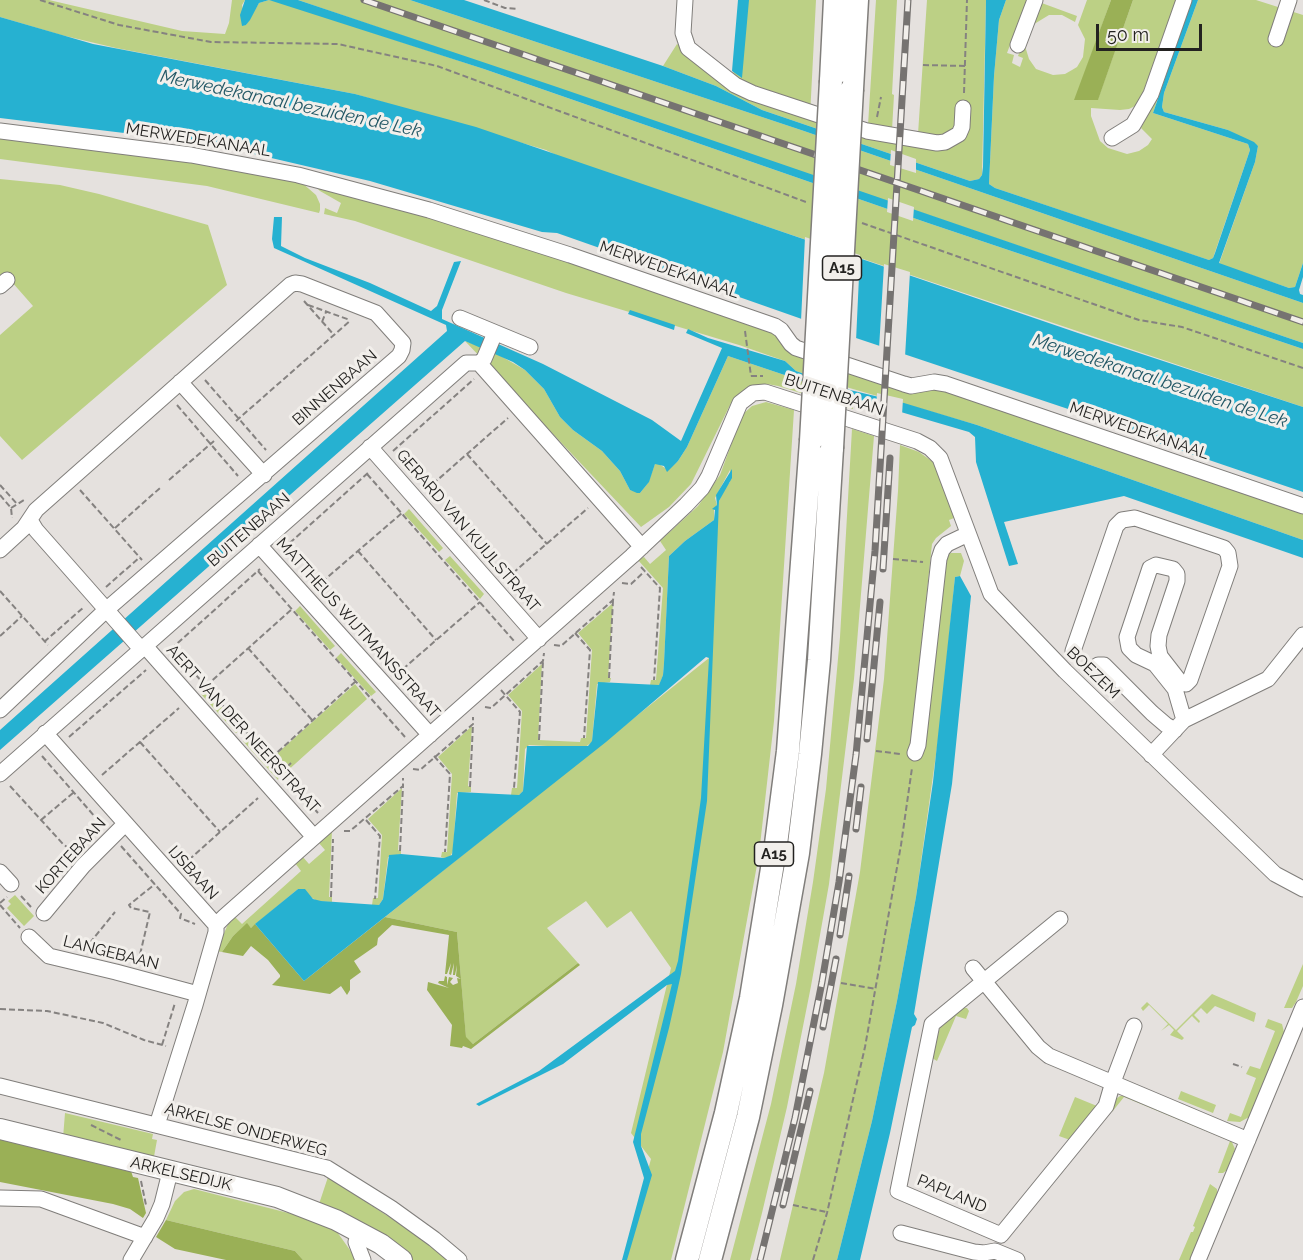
<!DOCTYPE html>
<html>
<head>
<meta charset="utf-8">
<style>
	body { margin:0 }
	#map { position:relative; width:1303px; height:1260px; overflow:hidden; background:#e5e1de; font-family:Raleway,sans-serif }
	canvas { display:block }
	.scale { position:absolute; left:1096px; top:24px; width:106px; height:27px; box-sizing:border-box; border:3px solid #232220; border-top:0; padding-left:8px; font-size:18px; line-height:21px; white-space:nowrap; color:#232220; -webkit-text-stroke:4px #f2efeb; paint-order:stroke }
</style>
</head>
<body>
<div id="map">
<canvas width="1303" height="1260"></canvas>
<div class="scale">50 m</div>
</div>
<script>
const g = document.querySelector('canvas').getContext('2d');
g.lineJoin = 'round';
function fillPath(path, color) {
  g.fillStyle = color;
  g.fill(path, 'evenodd');
}
function shape(rows) {
  const path = new Path2D();
  for (const r of rows) {
    path.moveTo(r[0], r[1]);
    for (let i = 2; i < r.length; i += 2) path.lineTo(r[i], r[i + 1]);
  }
  return path;
}
function strokePath(path, color, width, dash) {
  g.strokeStyle = color;
  g.lineWidth = width;
  g.lineCap = dash ? 'butt' : 'round';
  g.setLineDash(dash || []);
  g.stroke(path);
}
function drawText(font, color, halo, rows, align = 'center') {
  g.font = font + ' Raleway,sans-serif';
  g.lineWidth = 6;
  g.setLineDash([]);
  g.textBaseline = 'middle';
  g.strokeStyle = halo;
  g.fillStyle = color;
  for (const [text, x, y, turn = 0] of rows) {
    g.save();
    g.translate(x, y);
    g.rotate((+turn || 0) * Math.PI / 180);
    g.textAlign = isNaN(turn) ? turn : align;
    if (halo) g.strokeText(text, 0, 0);
    g.fillText(text, 0, 0);
    g.restore();
  }
}
const green = shape([
	[0,0,49,0,182,31,225,34,229,23,232,0,245,0,242,5,246,25,259,3,269,0,276,1,484,69,928,223,1303,349,1303,407,560,157,546,150,355,94,116,48,61,35,0,17],
	[298,0,410,0,804,131,1303,303,1303,343],
	[740,0,816,0,810,116,869,135,937,147,947,146,955,142,962,135,965,129,967,107,960,107,957,130,947,138,942,139,918,134,927,0,986,0,982,175,979,179,970,181,762,110,716,86,663,66,677,44,732,87],
	[876,0,897,0,892,94,894,95,892,130,868,125],
	[1006,0,1027,0,1007,53,1014,55,1012,63,1020,67,1023,58,1018,56,1039,2,1077,16,1075,22,1062,15,1049,15,1031,26,1025,46,1029,59,1036,69,1053,75,1065,74,1072,70,1077,67,1083,57,1085,39,1078,25,1087,0,1111,0,1075,100,1098,99,1133,0,1176,0,1141,98,1137,105,1129,109,1120,110,1091,108,1091,116,1100,141,1108,148,1127,154,1139,151,1148,145,1152,139,1141,128,1156,96,1189,0,1192,0,1153,113,1248,144,1250,150,1213,258,1209,260,1172,248,995,188,989,184,994,76,999,20],
	[1198,0,1256,0,1303,15,1303,263,1295,287,1289,288,1219,264,1255,162,1258,146,1228,130,1164,112,1162,107,1164,93],
	[0,134,97,144,301,182,316,195,320,204,320,210,319,213,207,186,0,159],
	[0,179,60,185,99,194,208,225,227,285,22,460,0,436,0,335,33,306,4,273,0,276],
	[313,184,451,222,777,331,789,348,931,387,1303,513,1303,540,977,425,822,380,796,371,785,361,739,345,566,293,355,221,324,214,325,208,337,213,341,203,320,191],
	[465,341,492,351,525,370,544,389,560,417,573,430,602,451,620,471,630,490,640,493,648,483,655,464,659,464,668,470,678,461,687,447,728,356,853,398,853,409,778,386,767,384,748,388,731,403,691,484,669,507,641,527],
	[766,402,794,410,774,721,759,854,723,1052,671,1260,623,1260,651,1159,631,1133,671,968,631,911,607,928,586,901,547,928,578,963,473,1044,466,1038,457,932,385,917,709,658,719,501,725,488,730,482,730,470,715,498,717,505,714,509,714,520,685,541,669,556,664,663,663,675,659,686,650,685,651,680,656,680,663,588,638,560,644,557,650,564,666,550,660,541,698,506,720,475,742,415,752,406],
	[852,429,874,436,854,679,829,884,811,986,787,1107,762,1213,750,1260,730,1260,771,1104,796,984,813,882,826,789,840,637],
	[900,445,919,452,933,462,937,469,954,518,949,520,951,526,936,538,932,544,910,752,947,555,951,553,961,553,964,561,960,576,955,577,940,726,916,897,897,1001,872,1121,837,1260,780,1260,824,1073,860,872,884,679,898,491],
	[409,509,443,548,439,552,404,514],
	[450,556,484,594,480,599,445,560],
	[613,603,608,678,611,678,610,682,597,684,592,742,584,748,529,745,525,749,523,791,519,795,511,795,512,788,517,788,522,711,508,695,542,664,538,740,580,742,581,738,586,738,592,650,578,633],
	[300,606,335,646,330,650,295,611],
	[341,653,376,692,371,696,336,658],
	[355,684,367,699,285,773,272,758],
	[206,690,241,729,236,733,201,694],
	[472,726,468,786,471,787,471,792,457,793,453,851,450,857,444,858,441,857,442,852,447,852,452,774,438,757],
	[247,737,279,772,278,780,243,741],
	[402,788,398,850,401,851,401,854,388,857,383,899,379,905,372,905,373,898,378,898,382,835,368,819],
	[332,830,329,897,332,897,332,902,317,901,298,889,251,928,247,924,233,936,222,952,216,951,229,922,234,916,242,924,301,871,295,863,302,856,309,864,325,850,319,843],
	[15,895,34,916,24,926,7,908,11,904,8,901],
	[1303,964,1303,986,1296,1002,1292,1008,1284,1008],
	[1212,994,1256,1013,1254,1022,1215,1006,1207,1014,1201,1008,1194,1015,1200,1021,1199,1023,1192,1016,1177,1031,1184,1038,1182,1040,1170,1035,1174,1030,1169,1025,1161,1031,1168,1024,1149,1005,1143,1011,1141,1008,1147,1002,1176,1030],
	[963,1008,967,1008,969,1011,966,1019,956,1016,937,1061,932,1058,940,1027],
	[1268,1019,1282,1024,1284,1032,1249,1117,1240,1122,1227,1121,1230,1113,1241,1117,1256,1078,1246,1074,1250,1066,1260,1069,1275,1031,1265,1027],
	[1181,1091,1216,1105,1213,1113,1178,1099],
	[1120,1096,1125,1096,1231,1140,1235,1149,1227,1170,1223,1173,1218,1173,1230,1141,1124,1097,1112,1112,1116,1099],
	[1075,1097,1097,1106,1070,1140,1059,1136],
	[65,1113,153,1134,152,1139,157,1140,153,1162,63,1138],
	[328,1177,412,1232,451,1260,411,1260,319,1204],
	[1210,1184,1217,1189,1217,1195,1190,1260,1179,1260,1191,1232,1193,1232,1195,1227,1193,1226],
	[194,1189,308,1218,335,1229,357,1260,303,1260,295,1251,166,1220,175,1201,184,1192]
]);
const forest = shape([
	[1111,0,1133,0,1098,100,1074,100],
	[385,917,457,932,466,1037,473,1044,578,963,580,965,471,1049,463,1046,462,1048,450,1046,452,1025,427,990,428,982,449,988,438,983,439,981,444,981,445,976,447,977,447,985,449,977,453,978,450,982,453,985,458,983,457,978,461,979,456,976,457,965,455,975,453,975,454,963,451,975,449,974,451,963,447,974,445,974,449,935,392,925,378,938,377,945,354,961,361,972,350,980,350,990,347,995,341,986,330,994,272,985,280,977,280,975,268,960,251,946,243,956,222,952,233,936,247,923,251,928,255,924,304,981],
	[0,1139,131,1171,133,1177,138,1178,146,1213,143,1218,130,1209,113,1204,0,1182],
	[166,1220,295,1251,303,1260,226,1260,175,1249,156,1237]
]);
const water = shape([
	[245,0,269,0,259,3,250,20,246,25,242,26,240,15],
	[269,0,298,0,307,3,557,87,1303,343,1303,349,928,223,484,69],
	[410,0,464,0,663,66,716,86,762,110,970,181,979,179,982,175,983,167,986,0,1006,0,999,20,994,76,989,184,995,188,1209,260,1213,258,1215,253,1250,150,1248,144,1153,113,1192,0,1198,0,1164,93,1162,107,1164,112,1228,130,1254,142,1258,146,1255,162,1219,263,1289,288,1295,287,1303,263,1303,277,1299,290,1300,294,1303,295,1303,303,804,131],
	[738,0,749,0,742,78,732,71],
	[0,17,93,44,355,94,476,127,1078,333,1303,407,1303,492,1118,429,1104,421,853,337,557,233,542,232,370,181,237,150,149,136,0,118],
	[274,217,282,217,281,246,305,258,370,283,431,311,437,306,454,262,461,261,442,310,442,319,543,364,652,420,681,441,722,348,686,333,688,329,708,338,785,361,796,371,850,390,904,403,977,425,1303,540,1303,558,1124,496,1004,522,1018,564,1009,566,976,462,975,437,969,432,853,398,728,356,687,447,678,461,667,472,664,466,655,464,649,482,640,493,637,493,630,490,620,471,602,451,573,430,560,417,544,389,525,370,513,362,465,341,0,750,0,730,447,331,446,325,274,248,272,239],
	[630,310,675,325,674,330,628,314],
	[732,469,732,478,719,501,707,801,681,974,669,1028,641,1134,641,1146,652,1175,627,1260,622,1260,644,1178,633,1142,672,984,667,985,563,1064,479,1106,476,1104,539,1071,675,971,678,961,701,798,709,658,706,657,606,742,304,981,255,924,298,889,305,889,313,899,321,901,379,905,383,899,389,855,401,854,444,858,452,855,458,792,519,795,523,791,527,746,588,746,592,741,598,682,659,685,663,675,664,663,669,556,685,541,714,520,715,510,712,509,717,505,716,495],
	[960,576,971,596,952,784,914,1014,917,1019,915,1025,912,1027,890,1133,860,1260,837,1260,872,1121,897,1001,916,897,933,782,955,577]
]);
const pier = shape([
	[891,150,916,159,916,173,890,165],
	[888,198,914,207,913,221,887,212],
	[805,237,860,255,856,341,801,321],
	[884,264,910,272,905,357,879,349],
	[877,393,903,399,902,415,876,408]
]);
const path = shape([
	[40,0,119,25,211,42,338,44,437,66,806,202],
	[484,0,505,8,518,9],
	[923,65,965,66],
	[964,93,967,0],
	[877,117,881,97],
	[862,223,1139,320,1182,327,1303,368],
	[304,301,334,335],
	[308,305,350,320],
	[322,322,326,312],
	[745,331,751,376],
	[751,376,763,376],
	[205,380,266,450],
	[177,405,238,476],
	[236,421,351,320],
	[393,451,474,379],
	[467,454,547,544],
	[367,474,514,641],
	[169,480,214,441],
	[0,485,18,505],
	[80,490,142,560],
	[426,490,508,418],
	[0,495,11,508,12,518],
	[11,508,24,500],
	[115,528,160,488],
	[283,549,370,471],
	[358,551,436,640],
	[893,559,923,562],
	[641,567,660,588,654,680],
	[258,571,405,737],
	[506,579,588,508],
	[622,583,631,584,645,571],
	[106,587,140,557],
	[315,588,402,513],
	[0,591,48,645],
	[575,633,590,650,584,738],
	[0,636,22,616],
	[44,642,84,607],
	[554,645,561,646,613,600,614,592],
	[172,648,318,813],
	[248,648,312,720],
	[171,649,260,569],
	[396,675,480,602],
	[609,678,613,600],
	[206,686,292,609],
	[501,690,520,712,514,788],
	[485,707,491,708,543,661,544,653],
	[69,737,146,670],
	[539,740,543,661],
	[140,742,220,832],
	[876,751,900,754],
	[42,756,103,826],
	[434,756,450,774,445,852],
	[271,758,356,681],
	[413,769,420,770,473,724,473,717],
	[282,772,291,763],
	[102,775,179,708],
	[10,786,63,844,75,853],
	[470,787,473,724],
	[41,820,73,793],
	[366,820,380,836,375,899],
	[344,831,350,831,403,786,403,778],
	[121,846,181,914,180,918,195,924],
	[400,851,403,786],
	[182,866,258,798],
	[21,896,31,907],
	[331,897,333,839],
	[0,903,7,897],
	[0,905,20,928],
	[84,950,115,912],
	[138,963,150,912,131,908,129,905,155,884],
	[841,983,876,989],
	[0,1009,47,1011,103,1023,144,1040,166,1046],
	[162,1045,175,1003],
	[1233,1064,1242,1067],
	[91,1125,121,1140],
	[141,1181,146,1205],
	[793,1205,826,1212],
	[813,1260,827,1213,865,1047,901,845,912,768]
]);
const minor = shape([
	[685,0,683,33,688,48,735,85,752,93,867,131,937,143,945,142,959,134,962,127,963,108],
	[1276,39,1289,0],
	[1018,45,1035,0],
	[0,131,191,155,298,175,429,210,570,255,775,326,781,330,791,344,796,348,904,384,911,386,934,382,946,384,1303,506],
	[1112,138,1133,125,1151,94,1184,0],
	[0,286,7,280],
	[460,318,530,347],
	[479,363,484,359,495,333],
	[180,382,264,475],
	[370,447,539,639],
	[30,520,36,530,141,649],
	[259,545,430,735],
	[0,550,24,528,36,510,290,285,295,283,302,284,376,313,403,343,402,350,399,356,106,610,0,710],
	[145,646,314,837],
	[1073,651,1116,526,1122,520,1135,518,1224,548,1228,553,1230,566,1190,680,1186,684,1181,683,1160,656,1158,646,1159,635,1177,581,1177,574,1173,569,1156,565,1150,568,1127,637,1129,648,1136,655,1155,664,1175,689,1184,720],
	[1092,670,1098,665,1104,665,1152,713,1166,725,1175,730],
	[45,733,216,925,216,932,195,1005,157,1125],
	[915,753,918,745,939,559,942,550,947,544,968,534],
	[1151,755,1184,720,1268,679,1303,635],
	[0,774,466,363,479,363,642,547],
	[0,872,11,884],
	[44,913,83,866,125,824],
	[1060,919,932,1024,898,1191,1001,1235,1106,1106,1113,1082,1134,1026],
	[216,925,225,916,632,556,686,505,702,488,709,476,740,403,753,393,765,392,917,441,930,448,940,458,991,594,1065,671,1275,874,1303,889],
	[29,937,49,956,116,972,198,994],
	[973,968,1038,1047,1049,1056,1248,1140],
	[0,1086,327,1168,391,1208,434,1239,459,1260],
	[0,1198,41,1199,145,1237],
	[359,1231,356,1242,363,1260],
	[901,1233,974,1252,984,1253,995,1251,1017,1260],
	[131,1260,156,1218,162,1204,170,1172],
	[1198,1260,1303,1007]
]);
const major = shape([
	[0,1129,277,1197,336,1220,381,1244,402,1260]
]);
const highway = shape([
	[831,81,835,0],
	[852,89,857,0],
	[687,1260,726,1113,751,998,776,844,788,751,811,441],
	[710,1260,748,1117,771,1005,798,853,810,754,819,660,832,448]
]);
const rail = shape([
	[364,0,1303,322],
	[883,569,890,458],
	[867,739,880,602],
	[856,829,861,787],
	[840,935,849,876],
	[823,1027,836,959],
	[783,1205,810,1091],
	[760,1260,795,1118,822,982,839,882,856,755,875,551,908,0]
]);
const highwayBridge = shape([
	[811,441,831,81],
	[832,448,852,89]
]);
const shields = [
	[842,268,39],
	[774,854,39]
];
const shieldNames = [
	["A15",842,268],
	["A15",774,854]
];
const streetNames = [
	["MERWEDEKANAAL",198,140,9],
	["MERWEDEKANAAL",669,270,19],
	["BINNENBAAN",335,388,-41],
	["BUITENBAAN",834,395,18],
	["MERWEDEKANAAL",1139,431,19],
	["BUITENBAAN",249,530,-41],
	["GERARD VAN KUIJLSTRAAT",468,531,49],
	["MATTHEUS WIJTMANSSTRAAT",358,628,48],
	["BOEZEM",1093,673,44],
	["AERT VAN DER NEERSTRAAT",243,729,48],
	["KORTEBAAN",71,856,-48],
	["IJSBAAN",193,873,48],
	["LANGEBAAN",111,953,14],
	["ARKELSE ONDERWEG",246,1130,15],
	["ARKELSEDIJK",181,1174,13],
	["PAPLAND",952,1194,23]
];
const waterNames = [
	["Merwedekanaal bezuiden de Lek",291,104,12],
	["Merwedekanaal bezuiden de Lek",1160,381,18]
];
fillPath(green, '#bcd085');
fillPath(forest, '#9ab056');
fillPath(water, '#26b1d1');
fillPath(pier, '#e5e1de');
strokePath(minor, '#807e7b', 17);
strokePath(major, '#807e7b', 22);
strokePath(highway, '#807e7b', 25);
strokePath(path, '#858280', 2, [6, 3]);
strokePath(minor, '#fff', 15);
strokePath(major, '#fff', 20);
strokePath(highway, '#fff', 22);
strokePath(rail, '#767371', 7);
strokePath(rail, '#f2efeb', 4.5, [14]);
strokePath(highwayBridge, '#807e7b', 25, []);
strokePath(highwayBridge, '#fff', 22);
for (const [x, y, w] of shields) {
  const box = new Path2D();
  box.roundRect(x - w / 2, y - 12, w, 24, 4.5);
  g.fillStyle = '#f2efeb';
  g.fill(box);
  strokePath(box, '#232220', 1.5);
}
drawText('bold 15px', '#232220', null, shieldNames);
drawText('16px', '#232220', '#f2efeb', streetNames);
drawText('italic 18px', '#225765', '#f2efeb', waterNames);
</script>
</body>
</html>
